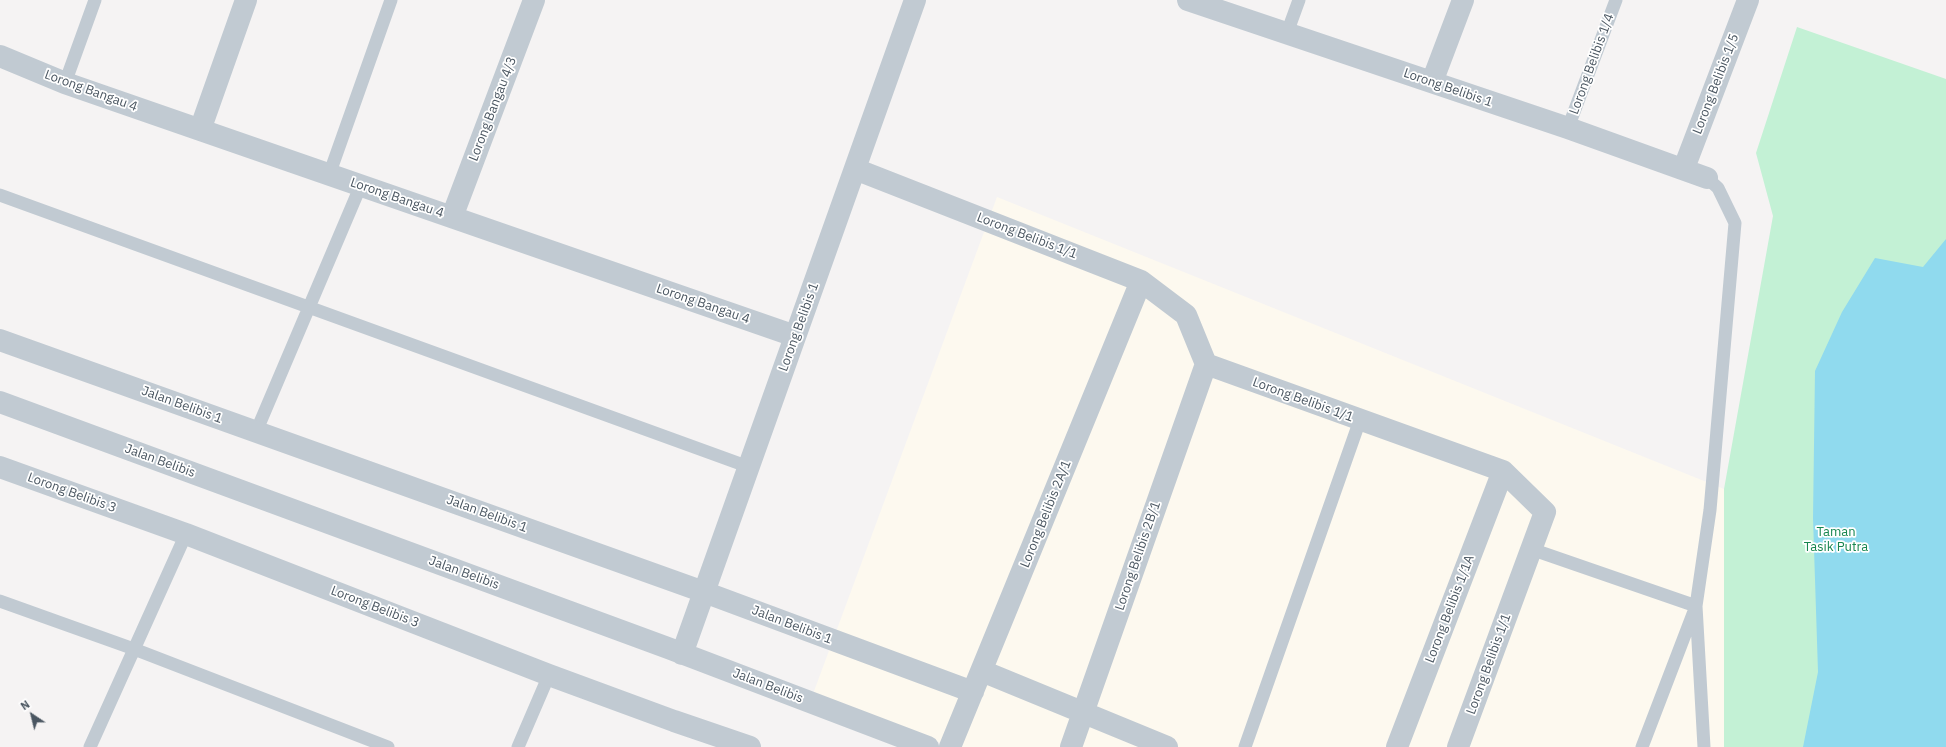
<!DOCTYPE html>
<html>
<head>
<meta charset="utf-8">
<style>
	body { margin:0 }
	#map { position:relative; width:1946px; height:747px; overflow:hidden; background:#f5f3f3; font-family:"IBM Plex Sans",sans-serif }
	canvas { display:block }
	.north { position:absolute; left:12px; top:695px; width:40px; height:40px; -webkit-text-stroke:3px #fff; paint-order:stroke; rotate:325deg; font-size:11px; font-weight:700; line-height:16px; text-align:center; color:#4a5661 }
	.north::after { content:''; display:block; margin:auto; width:14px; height:18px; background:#4a5661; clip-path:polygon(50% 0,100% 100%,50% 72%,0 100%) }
</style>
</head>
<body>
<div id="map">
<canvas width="1946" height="747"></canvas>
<div class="north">N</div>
</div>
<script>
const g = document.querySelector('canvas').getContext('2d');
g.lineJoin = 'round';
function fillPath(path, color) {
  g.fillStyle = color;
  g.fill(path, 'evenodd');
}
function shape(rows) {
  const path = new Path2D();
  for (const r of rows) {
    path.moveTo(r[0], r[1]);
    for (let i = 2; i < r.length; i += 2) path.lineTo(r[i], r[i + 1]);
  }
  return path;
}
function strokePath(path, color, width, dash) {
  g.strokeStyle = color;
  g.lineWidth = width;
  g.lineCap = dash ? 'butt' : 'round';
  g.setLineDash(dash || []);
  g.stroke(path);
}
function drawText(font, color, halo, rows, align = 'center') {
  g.font = font + ' "IBM Plex Sans",sans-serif';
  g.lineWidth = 3.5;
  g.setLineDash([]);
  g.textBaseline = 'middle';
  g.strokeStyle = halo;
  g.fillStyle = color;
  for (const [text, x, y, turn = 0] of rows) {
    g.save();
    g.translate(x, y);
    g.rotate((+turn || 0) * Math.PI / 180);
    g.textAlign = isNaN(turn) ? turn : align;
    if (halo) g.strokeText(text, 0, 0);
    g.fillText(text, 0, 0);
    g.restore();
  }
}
const commercial = shape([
	[997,197,1724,489,1724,747,954,747,810,702]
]);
const green = shape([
	[1797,27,1946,79,1946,747,1724,747,1724,489,1773,216,1756,153]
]);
const water = shape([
	[1946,239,1946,747,1803,747,1818,672,1813,518,1815,371,1842,312,1875,258,1923,267]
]);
const lane = shape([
	[1287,33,1299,0],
	[65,83,95,0],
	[1568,128,1616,0],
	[329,175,391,0],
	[0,195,749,467],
	[256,432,361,185],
	[1531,549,1696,606,1642,747],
	[0,601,134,649,388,747],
	[90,747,186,534],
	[518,747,549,675],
	[1245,747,1360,420],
	[1704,747,1696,606,1710,510,1735,223,1718,188,1707,178]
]);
const street = shape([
	[1188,0,1568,128,1707,178],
	[0,56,65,83,795,336],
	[1432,82,1463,0],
	[200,130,246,0],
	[1684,168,1748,0],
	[855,169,1141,281,1186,315,1206,364,1503,471,1545,512,1458,747],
	[452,217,534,0],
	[0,340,704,592,973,692],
	[0,402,668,648,928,747],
	[0,467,186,534,549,675,674,721,750,747],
	[682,654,915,0],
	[982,671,1167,747],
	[950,747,1141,281],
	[1071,747,1206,364],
	[1397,747,1503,471]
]);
const streetNames = [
	["Lorong Belibis 1/4",1592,64,-70],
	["Lorong Belibis 1/5",1716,84,-69],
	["Lorong Belibis 1",1448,88,19],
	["Lorong Bangau 4",91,91,20],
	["Lorong Bangau 4/3",493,109,-69],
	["Lorong Bangau 4",397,198,19],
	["Lorong Belibis 1/1",1027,236,21],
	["Lorong Bangau 4",703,304,19],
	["Lorong Belibis 1",799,327,-70],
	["Lorong Belibis 1/1",1303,400,20],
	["Jalan Belibis 1",182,405,20],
	["Jalan Belibis",160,461,20],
	["Lorong Belibis 3",72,493,20],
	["Jalan Belibis 1",487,514,20],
	["Lorong Belibis 2A/1",1046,514,-68],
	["Lorong Belibis 2B/1",1138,556,-71],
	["Jalan Belibis",464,573,20],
	["Lorong Belibis 3",375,607,21],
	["Lorong Belibis 1/1A",1450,609,-69],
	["Jalan Belibis 1",792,625,21],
	["Lorong Belibis 1/1",1489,664,-70],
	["Jalan Belibis",768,686,21]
];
const parkNames = [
	["Taman",1836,532],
	["Tasik Putra",1836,547]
];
fillPath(commercial, '#fdf9ef');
fillPath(green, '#c3f1d5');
fillPath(water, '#90daee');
strokePath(lane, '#c1cad2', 13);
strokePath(street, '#c1cad2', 22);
drawText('13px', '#4a5661', '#fff', streetNames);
drawText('13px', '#17864f', '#fff', parkNames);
</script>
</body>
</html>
